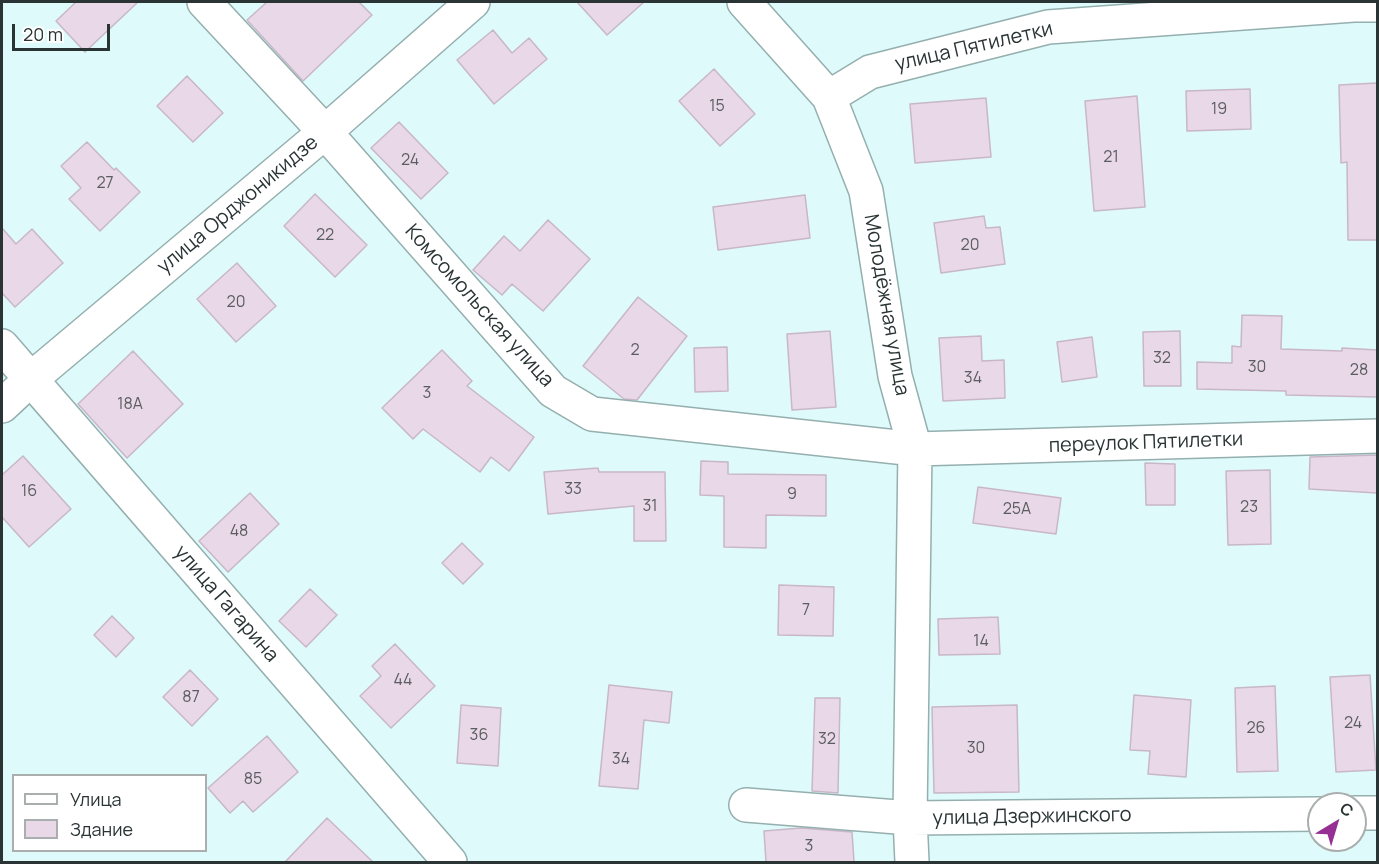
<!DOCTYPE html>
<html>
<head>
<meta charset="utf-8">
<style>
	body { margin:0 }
	#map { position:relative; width:1379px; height:864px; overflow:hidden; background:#dffafa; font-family:Manrope,sans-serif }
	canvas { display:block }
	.frame { position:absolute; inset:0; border:3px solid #2a3434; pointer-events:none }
	.legend { position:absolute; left:12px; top:774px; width:195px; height:78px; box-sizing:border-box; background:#fff; border:2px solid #aaaeae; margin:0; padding:8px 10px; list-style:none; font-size:18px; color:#2a3434 }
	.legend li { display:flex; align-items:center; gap:12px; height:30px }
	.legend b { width:30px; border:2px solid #aaaeae }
	.north { position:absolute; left:1307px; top:792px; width:60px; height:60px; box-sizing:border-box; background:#fff; border:2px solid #aaaeae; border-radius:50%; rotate:38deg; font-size:16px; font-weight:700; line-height:24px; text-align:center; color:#2a3434 }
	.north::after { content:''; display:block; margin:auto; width:21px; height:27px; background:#963095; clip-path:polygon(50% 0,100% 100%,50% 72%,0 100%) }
	.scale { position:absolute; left:12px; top:24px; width:98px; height:27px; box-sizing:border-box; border:3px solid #2a3434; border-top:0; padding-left:8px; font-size:18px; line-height:21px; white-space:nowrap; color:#2a3434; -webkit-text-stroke:4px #fff; paint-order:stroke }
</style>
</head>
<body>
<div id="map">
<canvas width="1379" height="864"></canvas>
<div class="frame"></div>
<ul class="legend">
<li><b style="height:8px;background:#fff"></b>Улица</li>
<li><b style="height:16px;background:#e9d8e8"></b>Здание</li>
</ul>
<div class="north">С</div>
<div class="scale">20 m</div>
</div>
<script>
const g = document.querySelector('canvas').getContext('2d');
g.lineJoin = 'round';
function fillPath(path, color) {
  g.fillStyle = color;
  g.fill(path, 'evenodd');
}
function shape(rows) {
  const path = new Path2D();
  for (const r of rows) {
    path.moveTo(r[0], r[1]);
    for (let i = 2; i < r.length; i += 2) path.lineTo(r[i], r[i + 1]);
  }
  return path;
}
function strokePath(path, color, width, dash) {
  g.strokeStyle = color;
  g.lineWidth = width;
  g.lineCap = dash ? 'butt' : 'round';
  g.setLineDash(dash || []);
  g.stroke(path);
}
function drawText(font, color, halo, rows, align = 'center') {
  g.font = font + ' Manrope,sans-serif';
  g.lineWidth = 4.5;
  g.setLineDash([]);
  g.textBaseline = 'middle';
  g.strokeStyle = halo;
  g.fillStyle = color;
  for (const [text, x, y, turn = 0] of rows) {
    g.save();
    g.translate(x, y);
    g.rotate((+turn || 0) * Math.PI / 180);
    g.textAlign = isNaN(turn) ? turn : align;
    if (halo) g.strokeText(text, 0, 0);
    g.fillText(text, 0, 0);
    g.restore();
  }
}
const building = shape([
	[76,2,138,2,85,52,56,21,76,2],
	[267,2,359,2,372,15,303,81,247,20,267,2],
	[577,2,644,2,607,35,577,2],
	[493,30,512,53,529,38,547,59,494,104,457,60,493,30],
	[714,69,755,114,720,146,679,101,714,69],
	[187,76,223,113,193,142,157,106,187,76],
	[1377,83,1377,240,1348,240,1347,162,1341,163,1339,85,1377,83],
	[1250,89,1251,129,1187,131,1186,91,1250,89],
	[1137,96,1145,207,1094,211,1085,101,1137,96],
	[986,98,991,157,915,163,910,104,986,98],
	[399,122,448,173,421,199,371,148,399,122],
	[87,142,114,170,116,168,140,192,100,231,69,199,81,188,61,166,87,142],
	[315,194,367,245,335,277,284,226,315,194],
	[805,195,810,238,718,250,713,207,805,195],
	[984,216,986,228,1000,227,1005,264,941,273,934,223,984,216],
	[548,220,590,259,543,311,512,284,502,295,473,270,504,236,520,251,548,220],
	[2,228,16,244,32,229,63,263,15,307,2,293,2,228],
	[237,263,276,306,236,342,197,299,237,263],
	[638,297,687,336,637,400,624,399,583,366,638,297],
	[1242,315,1282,316,1281,349,1342,351,1342,348,1377,350,1377,397,1286,395,1286,391,1197,389,1197,362,1232,363,1232,346,1241,347,1242,315],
	[830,331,836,407,792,410,787,334,830,331],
	[1180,331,1181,386,1144,386,1143,332,1180,331],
	[981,336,982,361,1004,360,1005,398,943,401,939,338,981,336],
	[1092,337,1097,377,1062,382,1057,342,1092,337],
	[727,347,728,391,695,392,694,348,727,347],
	[442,350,472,381,467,386,534,437,509,471,491,457,480,472,423,429,413,439,382,408,442,350],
	[133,351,183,404,127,458,78,404,133,351],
	[1377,455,1377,493,1309,489,1310,457,1377,455],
	[23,456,71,509,29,547,2,517,2,475,23,456],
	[701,461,728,462,728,474,826,475,826,516,766,515,766,548,724,547,724,496,700,495,701,461],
	[1145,463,1175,464,1175,505,1146,505,1145,463],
	[598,468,599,472,665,472,666,541,634,541,634,506,548,514,544,472,598,468],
	[1270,470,1271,544,1228,545,1226,471,1270,470],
	[978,487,1061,498,1056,534,973,523,978,487],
	[250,493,279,524,228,572,199,541,250,493],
	[462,543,483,564,463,584,442,563,462,543],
	[779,585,834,587,833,636,778,635,779,585],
	[310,589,337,615,306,647,279,621,310,589],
	[112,616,134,638,116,657,94,635,112,616],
	[998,617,1000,654,939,655,938,619,998,617],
	[395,644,435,686,391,728,360,696,381,676,372,666,395,644],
	[190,670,218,699,192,726,163,697,190,670],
	[1370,675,1376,770,1336,772,1330,677,1370,675],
	[609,685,672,692,669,723,644,720,638,789,599,786,609,685],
	[1275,686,1278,771,1237,772,1235,688,1275,686],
	[1134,695,1191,700,1186,777,1148,774,1150,751,1130,750,1134,695],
	[815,698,840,698,838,793,812,791,815,698],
	[461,705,501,708,498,766,457,763,461,705],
	[1017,705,1019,792,934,793,932,707,1017,705],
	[267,736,298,772,253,812,243,801,230,813,208,788,267,736],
	[327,818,373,862,285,862,327,818],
	[801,828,852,832,854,862,766,862,764,831,801,828]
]);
const street = shape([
	[204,2,325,132,553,391,592,414,915,449,1378,436],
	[744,2,829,97,866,191,895,376,915,449,910,818,912,862],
	[829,97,870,72,1048,27,1354,5,1378,5],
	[2,406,31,379,325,132,473,2],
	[746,805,910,818,1319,814],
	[1355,813,1378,813]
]);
const secondary = shape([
	[2,346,450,862]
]);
const numberNames = [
	["15",717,107],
	["19",1219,110],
	["21",1111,158],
	["24",410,161],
	["27",105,184],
	["22",325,236],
	["20",970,246],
	["20",236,303],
	["2",635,351],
	["32",1162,359],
	["30",1257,368],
	["28",1359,371],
	["34",973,379],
	["3",427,394],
	["18А",130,405],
	["33",573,490],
	["16",29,492],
	["9",792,495],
	["31",650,507],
	["23",1249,508],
	["25А",1017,510],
	["48",239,532],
	["7",806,611],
	["14",981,642],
	["44",403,681],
	["87",191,698],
	["24",1353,724],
	["26",1256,729],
	["36",479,736],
	["32",827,740],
	["30",976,749],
	["34",621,760],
	["85",253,780],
	["3",809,847]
];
const streetNames = [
	["улица Пятилетки",974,47,-13],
	["улица Орджоникидзе",238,205,-40],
	["Молодёжная улица",886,305,80],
	["Комсомольская улица",479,306,48],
	["переулок Пятилетки",1146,443,-2],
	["улица Гагарина",226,604,49],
	["улица Дзержинского",1032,817,-1]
];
fillPath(building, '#e9d8e8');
strokePath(building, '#c8b7c7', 1.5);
strokePath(street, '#95afaf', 36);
strokePath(secondary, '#95afaf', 36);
strokePath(street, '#fff', 33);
strokePath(secondary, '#fff', 33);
drawText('16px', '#5a5d61', null, numberNames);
drawText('20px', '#2a3434', '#fff', streetNames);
</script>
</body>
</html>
